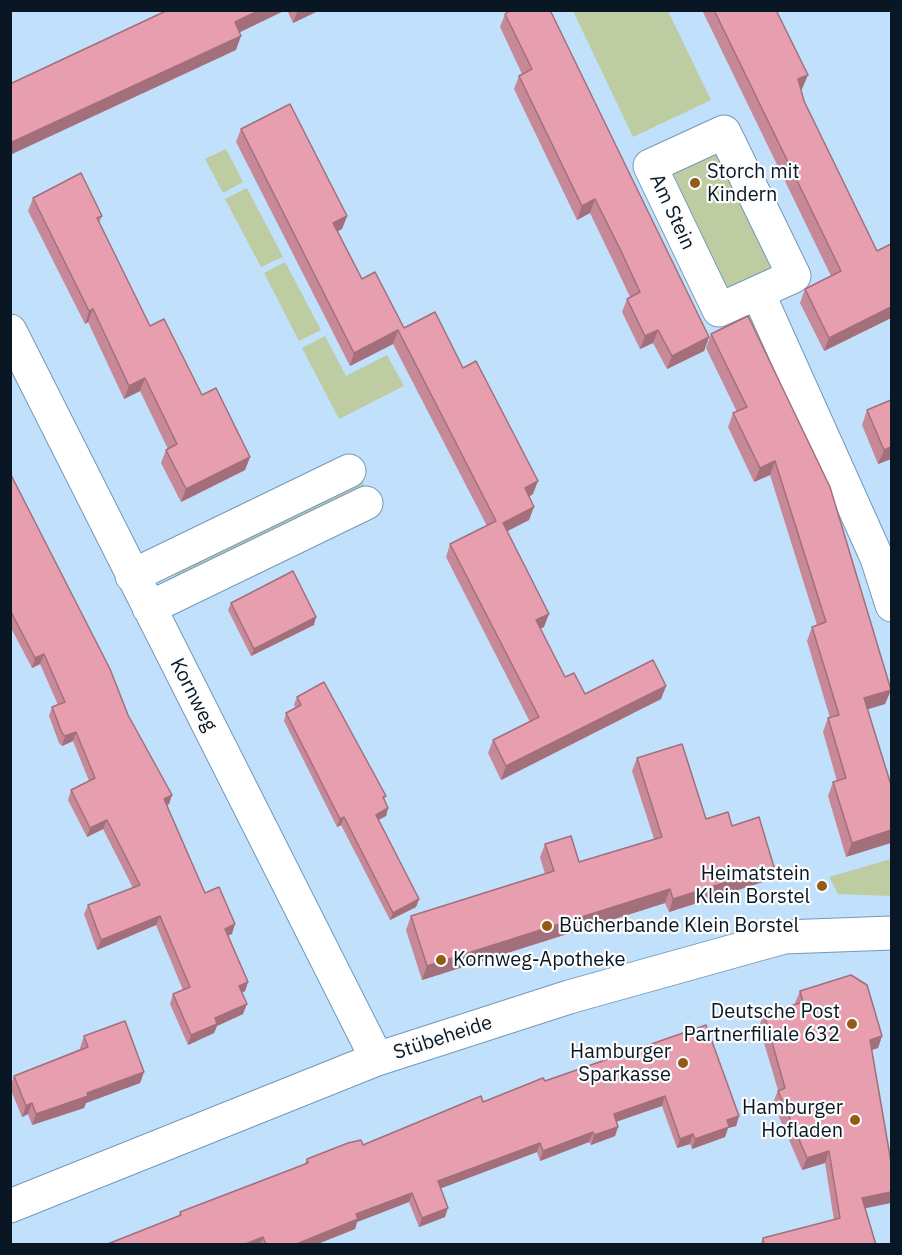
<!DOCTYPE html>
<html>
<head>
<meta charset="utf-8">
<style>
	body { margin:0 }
	#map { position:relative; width:902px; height:1255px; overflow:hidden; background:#c0e0fb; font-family:"IBM Plex Sans",sans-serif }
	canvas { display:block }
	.frame { position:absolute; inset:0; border:12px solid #081723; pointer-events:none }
</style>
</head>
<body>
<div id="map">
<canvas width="902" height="1255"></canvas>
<div class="frame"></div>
</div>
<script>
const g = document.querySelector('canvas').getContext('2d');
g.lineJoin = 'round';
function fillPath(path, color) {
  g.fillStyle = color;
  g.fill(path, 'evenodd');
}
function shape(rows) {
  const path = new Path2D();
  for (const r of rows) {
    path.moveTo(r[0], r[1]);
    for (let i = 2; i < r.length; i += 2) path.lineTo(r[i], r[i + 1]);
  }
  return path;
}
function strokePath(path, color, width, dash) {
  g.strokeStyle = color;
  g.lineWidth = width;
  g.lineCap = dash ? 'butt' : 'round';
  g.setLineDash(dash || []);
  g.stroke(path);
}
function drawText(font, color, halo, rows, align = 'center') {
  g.font = font + ' "IBM Plex Sans",sans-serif';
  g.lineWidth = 4.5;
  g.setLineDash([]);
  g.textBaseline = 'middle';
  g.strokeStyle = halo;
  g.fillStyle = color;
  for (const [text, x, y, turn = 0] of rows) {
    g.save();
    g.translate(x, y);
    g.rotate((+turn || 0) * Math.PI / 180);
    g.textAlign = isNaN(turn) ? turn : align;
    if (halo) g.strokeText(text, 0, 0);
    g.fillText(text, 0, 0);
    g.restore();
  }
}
const green = shape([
	[573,11,668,11,711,100,633,137],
	[226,149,243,182,223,193,205,159],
	[721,151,777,260,771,271,738,286,726,288,673,183,675,171],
	[247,188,283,257,261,267,225,199],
	[285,262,321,330,299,341,264,273],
	[325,336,346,376,387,355,404,386,339,419,302,348],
	[362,479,365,489,178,577,175,575,175,572],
	[891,859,891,896,838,894,829,877]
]);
const minor = shape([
	[724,132,794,276,719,310,650,166,724,132],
	[758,293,877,558,892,605],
	[10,331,377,1059],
	[132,576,349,471],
	[149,608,366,503],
	[10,1206,377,1059,569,997,784,937,892,933]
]);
const wall = shape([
	[287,10,320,10,293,23],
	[702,10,776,10,802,89,801,89,804,101,877,251,891,244,891,318,824,351,800,303,805,289,831,276],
	[505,14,709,337,704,351,667,369,653,343,640,349,622,312,627,299,630,297,615,265,590,213,577,220,514,89,519,76,522,74,500,27],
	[241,129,347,216,342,229,338,231,362,279,404,328,463,368,533,494,529,497,529,520,507,531,544,627,540,629,565,677,585,694,666,686,661,699,501,780,488,753,493,740,530,722,446,557,450,544,487,526,393,344,350,366,236,142],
	[33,198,102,216,99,223,150,326,250,457,245,470,181,502,161,463,166,450,168,449,140,391,124,399,88,322,85,324,28,211],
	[711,334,891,690,885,704,868,709,891,785,846,857,828,796,833,782,837,781,823,732,828,718,830,718,807,641,812,627,817,625,770,475,754,482,728,427,733,413,737,412,706,348],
	[891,400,891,459,878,464,862,425,867,410],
	[10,473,128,715,172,795,169,804,167,805,205,893,232,934,228,935,248,982,245,991,242,993,243,1014,217,1026,214,1033,188,1045,170,1004,173,994,183,990,156,925,97,950,84,914,88,905,133,888,103,829,87,837,68,800,71,790,89,781,73,741,62,746,59,743,49,716,52,707,58,705,40,664,32,668,10,626],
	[231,603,314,625,251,656,228,610],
	[297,697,386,796,384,800,388,808,386,816,379,820,419,899,416,907,390,920,341,825,337,827,284,721,286,713,296,708,294,705],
	[637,758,706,819,732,826,774,867,769,880,669,912,665,903,422,980,406,930,411,916,545,874,540,857,545,844,579,862,654,839,632,771],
	[800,991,882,1036,878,1048,871,1050,865,1208,876,1245,760,1245,763,1238,834,1220,825,1163,802,1170,773,1103,778,1090,759,1026,764,1014,796,1004,795,1003],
	[706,1025,739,1116,736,1126,728,1128,725,1137,692,1149,690,1144,677,1148,662,1106,616,1121,618,1127,615,1136,591,1145,589,1142,540,1161,537,1152,441,1188,445,1217,419,1227,409,1202,357,1222,355,1229,315,1245,105,1245,179,1216,180,1212,304,1165,307,1159,363,1145,483,1102],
	[84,1036,144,1072,140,1083,86,1103,84,1108,32,1125,28,1114,22,1117,10,1088,14,1076,80,1049,80,1048]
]);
const shadedWall = shape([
	[260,10,286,10,230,37,235,22],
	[298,10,320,10,293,23],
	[241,36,236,50,10,155,10,143],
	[808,75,802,89,793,93,798,79],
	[595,199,590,213,577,220,582,206],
	[347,216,342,229,328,236,333,223],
	[891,307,891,318,824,351,829,338],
	[93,309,88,322,85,324,89,311],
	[398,330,393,344,350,366,354,353],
	[658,330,653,343,640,349,645,336],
	[709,337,704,351,667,369,672,356],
	[145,378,140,391,124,399,129,386],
	[891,447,891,459,878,464,884,450],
	[250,457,245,470,181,502,186,489],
	[775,461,770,475,754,482,760,468],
	[538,481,533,494,520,501,525,488],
	[534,507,529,520,498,536,503,523],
	[549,614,544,627,531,633,536,620],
	[316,617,314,625,251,656,254,649],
	[44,654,40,664,32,668,35,658],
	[666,686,661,699,501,780,506,766],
	[891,690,885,704,859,712,864,698],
	[76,732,73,741,62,746,65,736],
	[172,795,169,804,160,808,164,799],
	[388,808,386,816,373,822,376,815],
	[344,817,341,825,337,827,340,819],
	[107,820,103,829,87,837,90,828],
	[891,830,891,843,846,857,852,843],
	[774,867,769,880,669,912,673,899],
	[670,889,665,903,422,980,427,966],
	[419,899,416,907,390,920,393,913],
	[160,916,156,925,97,950,101,940],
	[235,924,232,934,222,938,225,929],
	[248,982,245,991,235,996,239,986],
	[247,1004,243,1014,217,1026,214,1033,188,1045,191,1035,215,1018],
	[882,1036,878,1048,865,1052,870,1040],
	[144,1072,140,1083,86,1103,84,1108,32,1125,36,1114,87,1093],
	[665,1096,662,1106,610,1124,614,1114],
	[32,1103,28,1114,22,1117,26,1106],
	[739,1116,736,1126,728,1128,725,1137,692,1149,695,1139,727,1120],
	[618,1127,615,1136,591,1145,594,1135],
	[593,1132,589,1142,540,1161,543,1151],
	[693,1134,690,1144,677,1148,680,1139],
	[540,1143,537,1152,434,1191,438,1181],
	[829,1151,825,1163,802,1170,807,1158],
	[891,1192,891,1203,857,1210,862,1198],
	[412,1193,409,1202,357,1222,355,1229,315,1245,294,1245,356,1214],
	[448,1208,445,1217,419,1227,422,1218],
	[263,1237,260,1245,243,1245]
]);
const building = shape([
	[168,10,260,10,235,22,241,36,10,143,10,84,168,10],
	[511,10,550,10,709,337,672,356,658,330,645,336,627,299,640,292,621,251,595,199,582,206,519,76,532,69,505,14,511,10],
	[714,10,776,10,808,75,798,79,804,101,877,251,891,244,891,307,829,338,805,289,841,271,714,10],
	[290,104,347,216,333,223,362,279,375,272,404,328,435,312,463,368,476,361,538,481,525,488,534,507,503,523,549,614,536,620,565,677,574,673,585,694,653,660,666,686,506,766,493,740,539,717,450,544,496,521,398,330,354,353,241,129,290,104],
	[81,173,102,216,97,218,150,326,164,319,202,395,216,388,250,457,186,489,166,450,177,444,145,378,129,386,93,309,89,311,33,198,81,173],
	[748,316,830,487,891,690,864,698,891,785,891,830,852,843,833,782,846,778,828,718,839,715,812,627,826,622,775,461,760,468,733,413,747,407,711,334,748,316],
	[891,400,891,447,884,450,867,410,891,400],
	[10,473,110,669,128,715,172,795,164,799,205,893,219,887,235,924,225,929,248,982,239,986,247,1004,215,1018,217,1024,191,1035,173,994,190,987,160,916,101,940,88,905,140,885,107,820,90,828,71,790,95,778,76,732,65,736,62,733,52,707,65,702,44,654,35,658,10,610,10,473],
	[293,571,316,617,254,649,231,603,293,571],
	[324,682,386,796,383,797,388,808,376,815,419,899,393,913,344,817,340,819,286,713,301,705,297,697,324,682],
	[682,744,706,819,728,812,732,826,759,817,774,867,673,899,670,889,427,966,411,916,554,871,545,844,571,836,579,862,662,837,637,758,682,744],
	[851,975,867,985,882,1036,870,1040,891,1162,891,1192,862,1198,876,1245,764,1245,763,1238,840,1218,829,1151,807,1158,778,1091,785,1088,764,1014,803,1002,800,991,851,975],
	[125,1021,144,1072,87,1093,88,1096,36,1114,32,1103,26,1106,14,1076,88,1047,84,1036,125,1021],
	[706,1025,739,1116,727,1120,729,1127,695,1139,693,1134,680,1139,665,1096,614,1114,618,1127,594,1135,593,1132,543,1151,540,1143,438,1181,448,1208,422,1218,412,1193,356,1214,358,1219,294,1245,266,1245,263,1237,243,1245,105,1245,181,1215,180,1212,308,1163,307,1159,348,1143,361,1140,363,1145,481,1096,483,1102,543,1078,545,1081,706,1025]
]);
const markers = [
	[695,183,6,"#945a17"],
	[822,886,6,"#945a17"],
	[547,926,6,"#945a17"],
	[441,960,6,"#945a17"],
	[852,1024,6,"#945a17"],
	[683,1063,6,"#945a17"],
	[855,1120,6,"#945a17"]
];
const poiNames = [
	["Storch mit",707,172,"left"],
	["Kindern",707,195,"left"],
	["Heimatstein",810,874],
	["Klein Borstel",810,897],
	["Bücherbande Klein Borstel",559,926,"left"],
	["Kornweg-Apotheke",453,960,"left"],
	["Deutsche Post",840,1012],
	["Partnerfiliale 632",840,1035],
	["Hamburger",671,1052],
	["Sparkasse",671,1075],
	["Hamburger",843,1108],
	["Hofladen",843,1131]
];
const streetNames = [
	["Am Stein",672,212,65],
	["Kornweg",193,695,63],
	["Stübeheide",443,1038,-18]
];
fillPath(green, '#bdcda1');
strokePath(minor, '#7399b9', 35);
strokePath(minor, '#fff', 33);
fillPath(wall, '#c78997');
fillPath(shadedWall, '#a26f7b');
fillPath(building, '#e79fb0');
strokePath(building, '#a26f7b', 1.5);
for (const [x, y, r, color] of markers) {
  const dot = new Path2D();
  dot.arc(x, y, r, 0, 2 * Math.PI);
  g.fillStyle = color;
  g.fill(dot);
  strokePath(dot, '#fcfcfc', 2);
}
drawText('20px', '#081723', '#fcfcfc', poiNames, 'right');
drawText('20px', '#081723', '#fcfcfc', streetNames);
</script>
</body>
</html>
